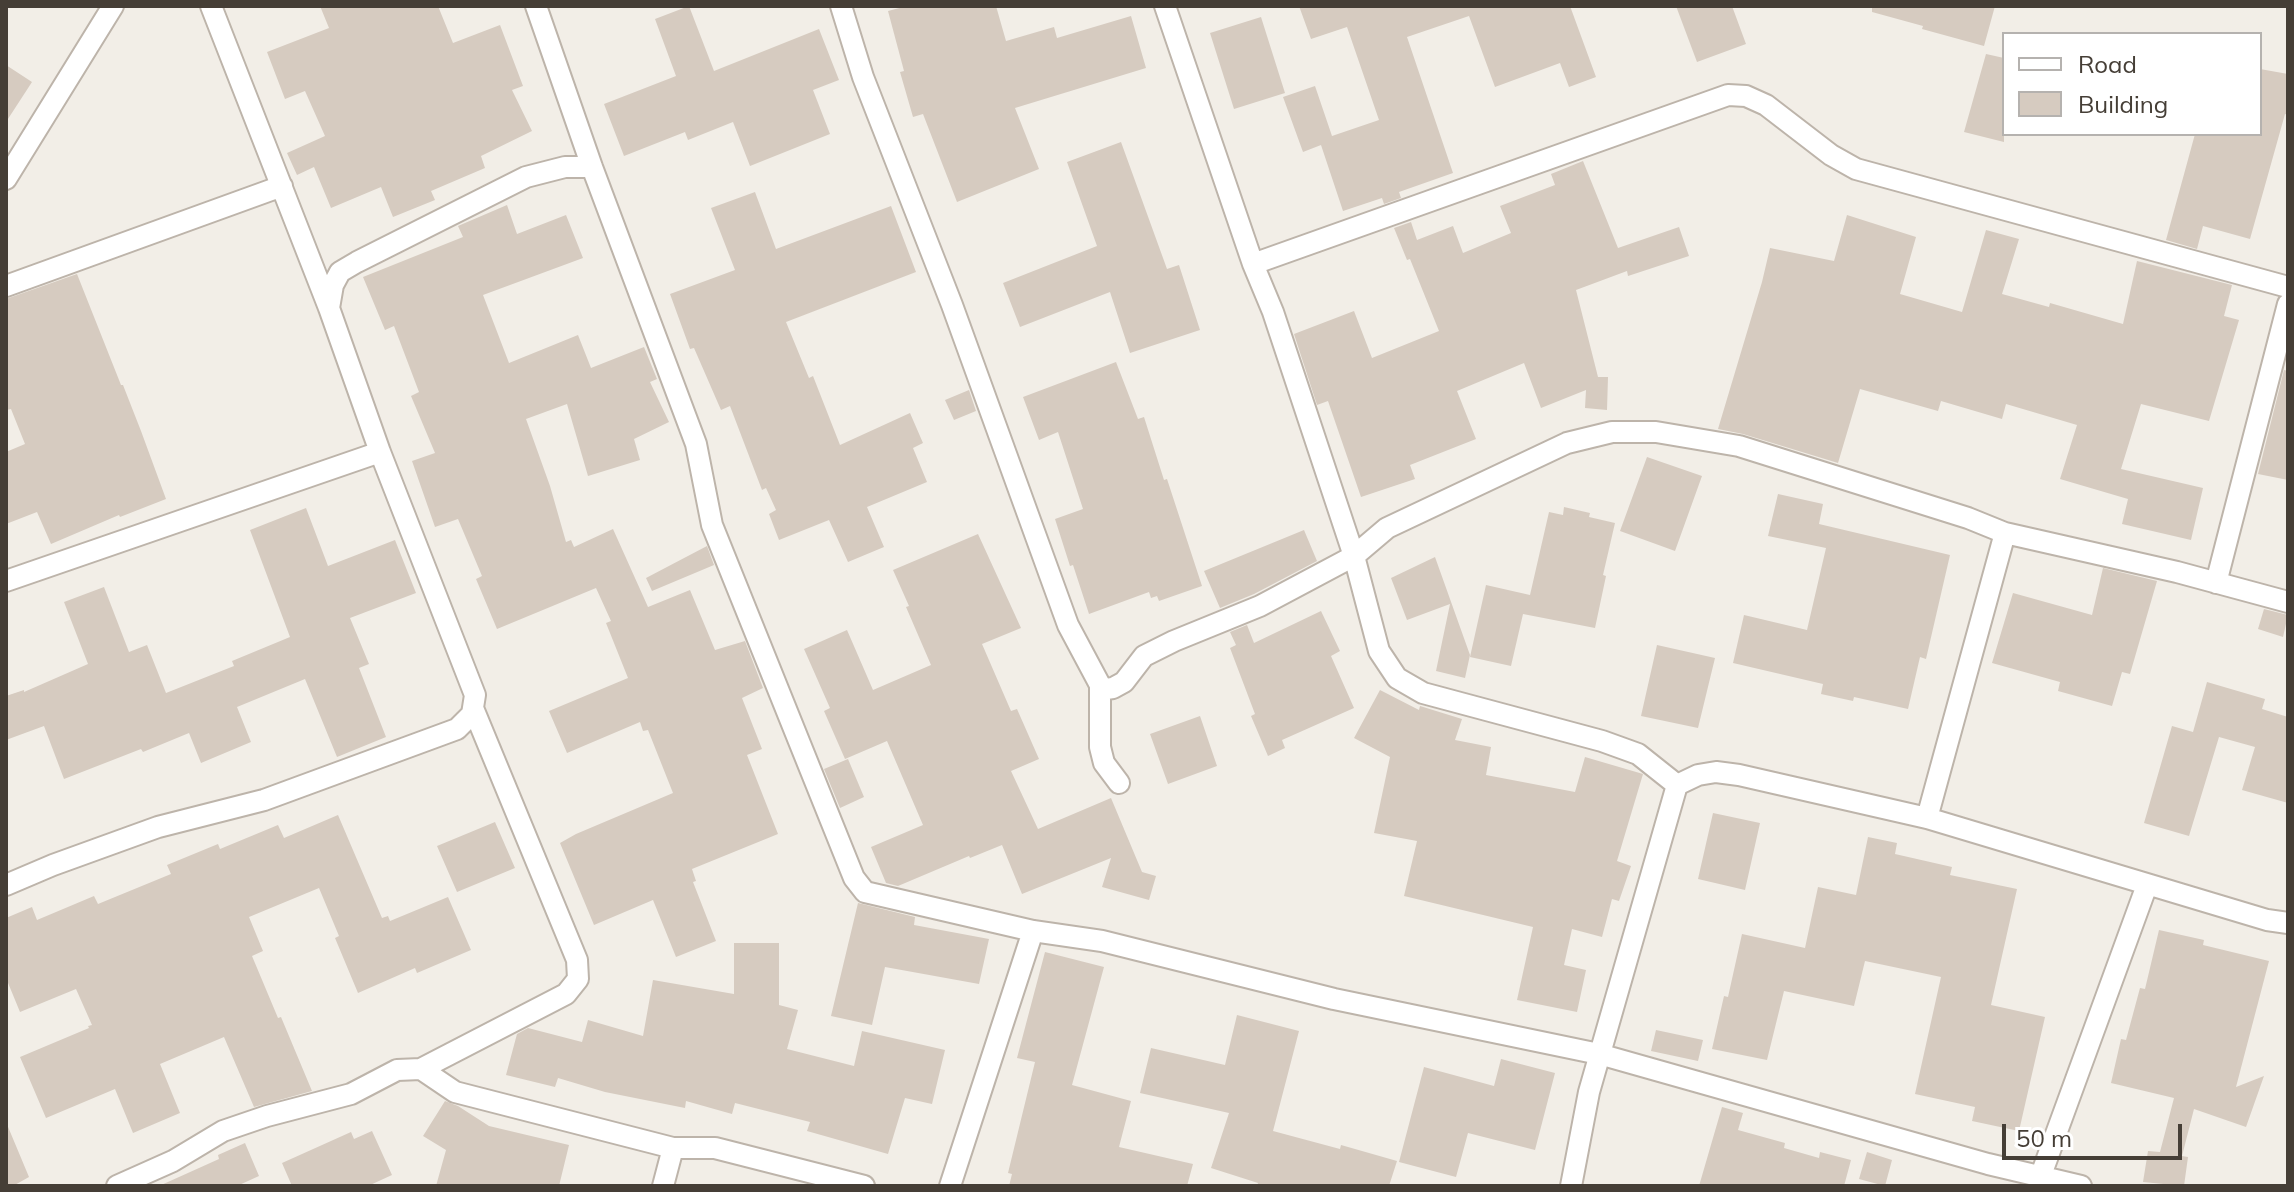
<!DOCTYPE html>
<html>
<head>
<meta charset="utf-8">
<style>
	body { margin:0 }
	#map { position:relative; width:2294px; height:1192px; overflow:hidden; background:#f2eee7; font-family:Mulish,sans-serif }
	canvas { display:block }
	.frame { position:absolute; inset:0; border:8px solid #453e36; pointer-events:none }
	.legend { position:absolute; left:2002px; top:32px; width:260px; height:104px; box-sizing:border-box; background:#fff; border:2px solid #b5b2af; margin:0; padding:10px 14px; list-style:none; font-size:24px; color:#453e36 }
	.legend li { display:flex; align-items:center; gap:16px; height:40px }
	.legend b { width:40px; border:2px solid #b5b2af }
	.scale { position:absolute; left:2002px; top:1124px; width:180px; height:36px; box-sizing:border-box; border:4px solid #453e36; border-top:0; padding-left:10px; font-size:24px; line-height:28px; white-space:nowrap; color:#453e36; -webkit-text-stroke:6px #fff; paint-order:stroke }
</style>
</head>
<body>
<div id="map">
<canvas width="2294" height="1192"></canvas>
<div class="frame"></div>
<ul class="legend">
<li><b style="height:10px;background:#fff"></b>Road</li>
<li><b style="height:22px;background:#d6cbc0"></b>Building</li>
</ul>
<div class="scale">50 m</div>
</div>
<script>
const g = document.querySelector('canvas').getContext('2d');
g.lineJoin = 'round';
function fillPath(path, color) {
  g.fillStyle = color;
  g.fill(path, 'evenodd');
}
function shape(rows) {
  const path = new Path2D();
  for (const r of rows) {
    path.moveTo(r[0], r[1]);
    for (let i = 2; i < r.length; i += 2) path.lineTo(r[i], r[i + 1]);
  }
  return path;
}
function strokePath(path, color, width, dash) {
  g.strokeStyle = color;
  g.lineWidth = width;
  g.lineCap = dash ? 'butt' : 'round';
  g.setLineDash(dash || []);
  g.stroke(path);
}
const building = shape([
	[320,6,438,6,453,43,500,25,523,86,512,90,532,131,481,156,485,168,431,191,435,200,393,217,381,187,331,208,314,167,297,175,287,153,325,136,305,91,285,99,267,52,329,28],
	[689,6,714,71,819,29,839,80,813,90,830,134,750,166,733,122,688,140,685,132,624,156,604,104,676,76,655,19],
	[907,6,996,6,1006,41,1054,27,1057,38,1131,16,1146,68,1015,108,1039,169,957,202,923,114,913,117,900,72,904,71,888,11],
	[1299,6,1570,6,1596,77,1569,87,1560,63,1495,87,1469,16,1407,37,1453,173,1399,192,1401,198,1384,204,1382,198,1343,211,1321,145,1303,152,1283,97,1315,86,1332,136,1379,120,1347,27,1311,39],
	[1676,6,1732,6,1746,44,1697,62],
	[1872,6,1995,6,1984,46,1922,29,1923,26,1872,12],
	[1261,17,1285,93,1234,109,1210,33],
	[1986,54,2004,58,2004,142,1964,132],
	[6,65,32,82,6,122],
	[2260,69,2288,74,2288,115,2285,114,2250,239,2203,226,2197,249,2166,240,2195,134,2260,134],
	[1121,142,1167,269,1179,265,1200,330,1130,353,1110,292,1020,327,1003,283,1097,246,1067,162],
	[1583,161,1618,248,1679,227,1689,256,1628,276,1627,271,1576,290,1598,377,1608,377,1607,410,1585,408,1586,390,1541,408,1524,363,1457,391,1476,439,1410,465,1415,479,1361,497,1328,401,1317,405,1294,334,1354,311,1372,358,1439,331,1410,259,1407,260,1394,228,1411,222,1417,240,1453,226,1463,253,1511,233,1500,206,1555,185,1551,174],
	[755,192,776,249,891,206,916,272,786,322,809,378,813,376,840,445,910,413,923,443,913,448,927,482,867,507,884,547,848,562,829,520,779,540,769,514,776,510,766,488,762,490,730,406,721,410,694,348,690,349,670,294,735,270,711,208],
	[507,205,517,234,566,215,583,258,483,295,509,363,578,335,591,368,644,347,657,379,650,382,669,422,634,439,640,460,588,476,567,404,526,419,550,486,566,542,571,540,574,547,613,529,648,607,690,590,715,650,745,641,763,688,742,698,762,749,747,755,778,834,692,869,696,881,693,882,716,941,676,957,653,900,594,925,560,843,576,834,673,793,648,730,643,731,640,722,567,753,549,711,628,678,606,623,611,621,596,588,497,629,476,579,482,576,458,519,435,527,412,461,435,453,411,396,419,392,394,326,385,330,363,277,463,237,458,226],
	[1847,215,1916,237,1900,294,1962,312,1986,230,2019,239,2002,294,2049,307,2050,303,2123,324,2137,261,2232,285,2224,316,2239,320,2209,421,2141,404,2121,469,2203,488,2191,540,2122,524,2128,499,2060,479,2077,425,2006,404,2002,419,1941,401,1938,411,1860,389,1838,463,1743,434,1718,429,1762,282,1770,248,1834,261],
	[77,274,121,385,123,385,141,431,166,499,120,517,119,515,51,544,37,512,6,524,6,452,25,444,11,409,6,410,6,299],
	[1116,362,1138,419,1144,417,1164,480,1167,479,1202,586,1159,601,1157,596,1151,598,1149,592,1089,614,1073,565,1070,566,1055,519,1083,509,1058,432,1039,440,1023,397],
	[2284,370,2288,371,2288,480,2258,474],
	[969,390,976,411,954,420,945,400],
	[1647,457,1702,476,1675,551,1620,531],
	[1778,494,1823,504,1819,524,1950,555,1926,659,1920,657,1908,709,1854,697,1853,701,1821,694,1823,684,1733,663,1744,615,1807,630,1826,548,1768,536],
	[1564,507,1590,513,1589,517,1615,523,1603,575,1606,576,1595,628,1523,614,1511,666,1470,657,1486,585,1530,595,1549,512,1563,515],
	[306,508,328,566,395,540,416,593,350,618,369,664,359,668,386,737,337,757,305,679,237,707,251,742,201,763,189,733,143,752,141,749,64,779,44,726,6,740,6,696,24,690,24,692,88,664,64,602,104,587,129,652,147,645,166,693,234,666,232,661,290,637,250,530],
	[1304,530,1317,561,1254,594,1220,608,1204,571],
	[978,534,1021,628,982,644,1011,711,1017,709,1039,759,1011,771,1038,829,1111,798,1142,872,1156,876,1149,900,1102,887,1111,858,1022,894,1002,845,970,858,969,856,898,886,886,883,871,847,923,825,887,741,845,759,824,711,830,708,804,649,847,630,873,690,931,665,906,607,909,606,893,570],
	[707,546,714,565,652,591,646,578],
	[1435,557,1470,655,1465,678,1436,671,1450,604,1407,620,1391,578],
	[2103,568,2157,581,2130,674,2122,672,2112,706,2058,691,2060,682,1992,663,2013,593,2092,615],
	[2264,609,2288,615,2283,637,2258,629],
	[1321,611,1340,651,1331,656,1354,708,1282,740,1285,748,1268,756,1251,716,1255,714,1230,648,1236,645,1230,632,1247,625,1254,643],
	[1657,645,1715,658,1698,728,1641,716],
	[2207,682,2265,699,2262,709,2288,717,2288,803,2242,790,2255,747,2219,737,2189,836,2144,823,2172,726,2193,732],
	[1380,690,1419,710,1420,706,1462,719,1455,740,1491,747,1486,775,1575,792,1585,757,1643,774,1617,861,1631,866,1619,901,1612,899,1602,937,1572,929,1564,965,1586,970,1577,1012,1517,1000,1533,927,1404,896,1417,841,1374,833,1390,757,1354,738],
	[1200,716,1217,766,1168,784,1150,734],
	[848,759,864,797,840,808,824,769],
	[1713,813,1760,823,1745,890,1698,879],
	[338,815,382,918,388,916,390,921,448,897,471,950,417,973,415,968,358,993,335,938,339,936,319,888,249,917,263,951,252,956,278,1018,281,1017,312,1091,254,1107,224,1037,160,1064,180,1113,133,1133,115,1089,46,1118,20,1057,89,1028,88,1026,92,1025,76,989,20,1012,6,978,6,918,32,907,37,920,94,896,98,904,171,874,167,865,218,844,220,849,278,825,284,838],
	[495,822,515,868,457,892,437,846],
	[1868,837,1897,843,1895,854,1952,867,1950,875,2017,889,1991,1005,2045,1017,2019,1131,1972,1121,1975,1107,1915,1094,1941,977,1865,961,1854,1006,1784,991,1767,1060,1712,1049,1724,996,1728,997,1742,934,1805,948,1818,887,1856,895],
	[858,903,915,917,914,925,989,939,979,984,885,967,872,1025,831,1016],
	[2159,930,2204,940,2203,945,2269,961,2236,1087,2264,1076,2246,1127,2194,1109,2182,1156,2188,1157,2184,1186,2143,1182,2148,1151,2160,1152,2174,1098,2111,1083,2121,1039,2126,1040,2140,988,2145,989],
	[734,943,779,943,779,1005,798,1010,787,1049,854,1066,862,1031,945,1050,932,1104,905,1098,888,1154,807,1131,810,1122,735,1103,732,1114,686,1101,685,1108,605,1092,558,1078,555,1087,506,1075,517,1034,528,1028,582,1042,588,1020,643,1036,653,980,734,994],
	[1045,952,1104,967,1072,1085,1131,1101,1119,1147,1193,1164,1187,1186,1009,1186,1012,1174,1008,1173,1035,1062,1017,1058],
	[1237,1015,1299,1031,1273,1131,1340,1149,1341,1145,1397,1161,1389,1186,1257,1186,1258,1183,1211,1168,1229,1113,1140,1093,1151,1048,1225,1065],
	[1656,1030,1703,1040,1698,1061,1651,1051],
	[1501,1059,1555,1073,1535,1150,1468,1133,1456,1177,1399,1162,1424,1067,1494,1086],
	[445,1101,458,1106,489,1126,569,1145,559,1186,436,1186,446,1150,423,1136],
	[1722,1107,1743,1113,1738,1130,1785,1143,1784,1148,1819,1158,1820,1152,1851,1160,1844,1186,1699,1186],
	[6,1122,29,1177,13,1186,6,1186],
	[372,1131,392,1175,368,1186,292,1186,282,1163,351,1132,354,1139],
	[245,1143,259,1176,237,1186,159,1186,219,1159,218,1155],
	[1867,1152,1892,1160,1885,1186,1859,1179]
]);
const minor = shape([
	[536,6,592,167,696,444,712,525,854,878,865,892,1033,931,1102,941,1334,999,1599,1054,1988,1164,2081,1186],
	[841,6,863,77,952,305,1068,625,1100,685,1100,747,1104,763,1119,783],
	[1165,6,1253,264,1273,312,1354,556,1379,651,1397,678,1423,693,1602,741,1638,754,1677,785],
	[6,179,113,6],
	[1253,264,1728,95,1746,96,1766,105,1831,155,1856,169,2288,287],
	[6,286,282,186],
	[329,308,333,285,340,272,357,262,526,177,565,167,592,167],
	[6,581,380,452],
	[2216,583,2288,304],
	[1100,685,1106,689,1113,688,1124,682,1144,656,1174,641,1260,606,1354,556,1387,528,1567,443,1612,432,1656,432,1739,446,1968,518,2005,533,2177,572,2288,602],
	[1927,818,2005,533],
	[6,885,53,865,158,827,264,800,457,729,472,714,475,695,380,452,329,308,211,6],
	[421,1069,566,994,578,979,577,960,473,708],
	[2041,1175,2147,885],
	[117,1186,173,1161,223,1131,267,1116,351,1094,397,1070,421,1069,455,1092,673,1148,715,1148,864,1186],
	[663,1186,673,1148],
	[950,1186,1033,931],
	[1571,1186,1589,1092,1677,785,1698,775,1716,772,1739,775,1927,818,2267,920,2288,923]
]);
fillPath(building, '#d6cbc0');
strokePath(minor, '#bdb4aa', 24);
strokePath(minor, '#fff', 20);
</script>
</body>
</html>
